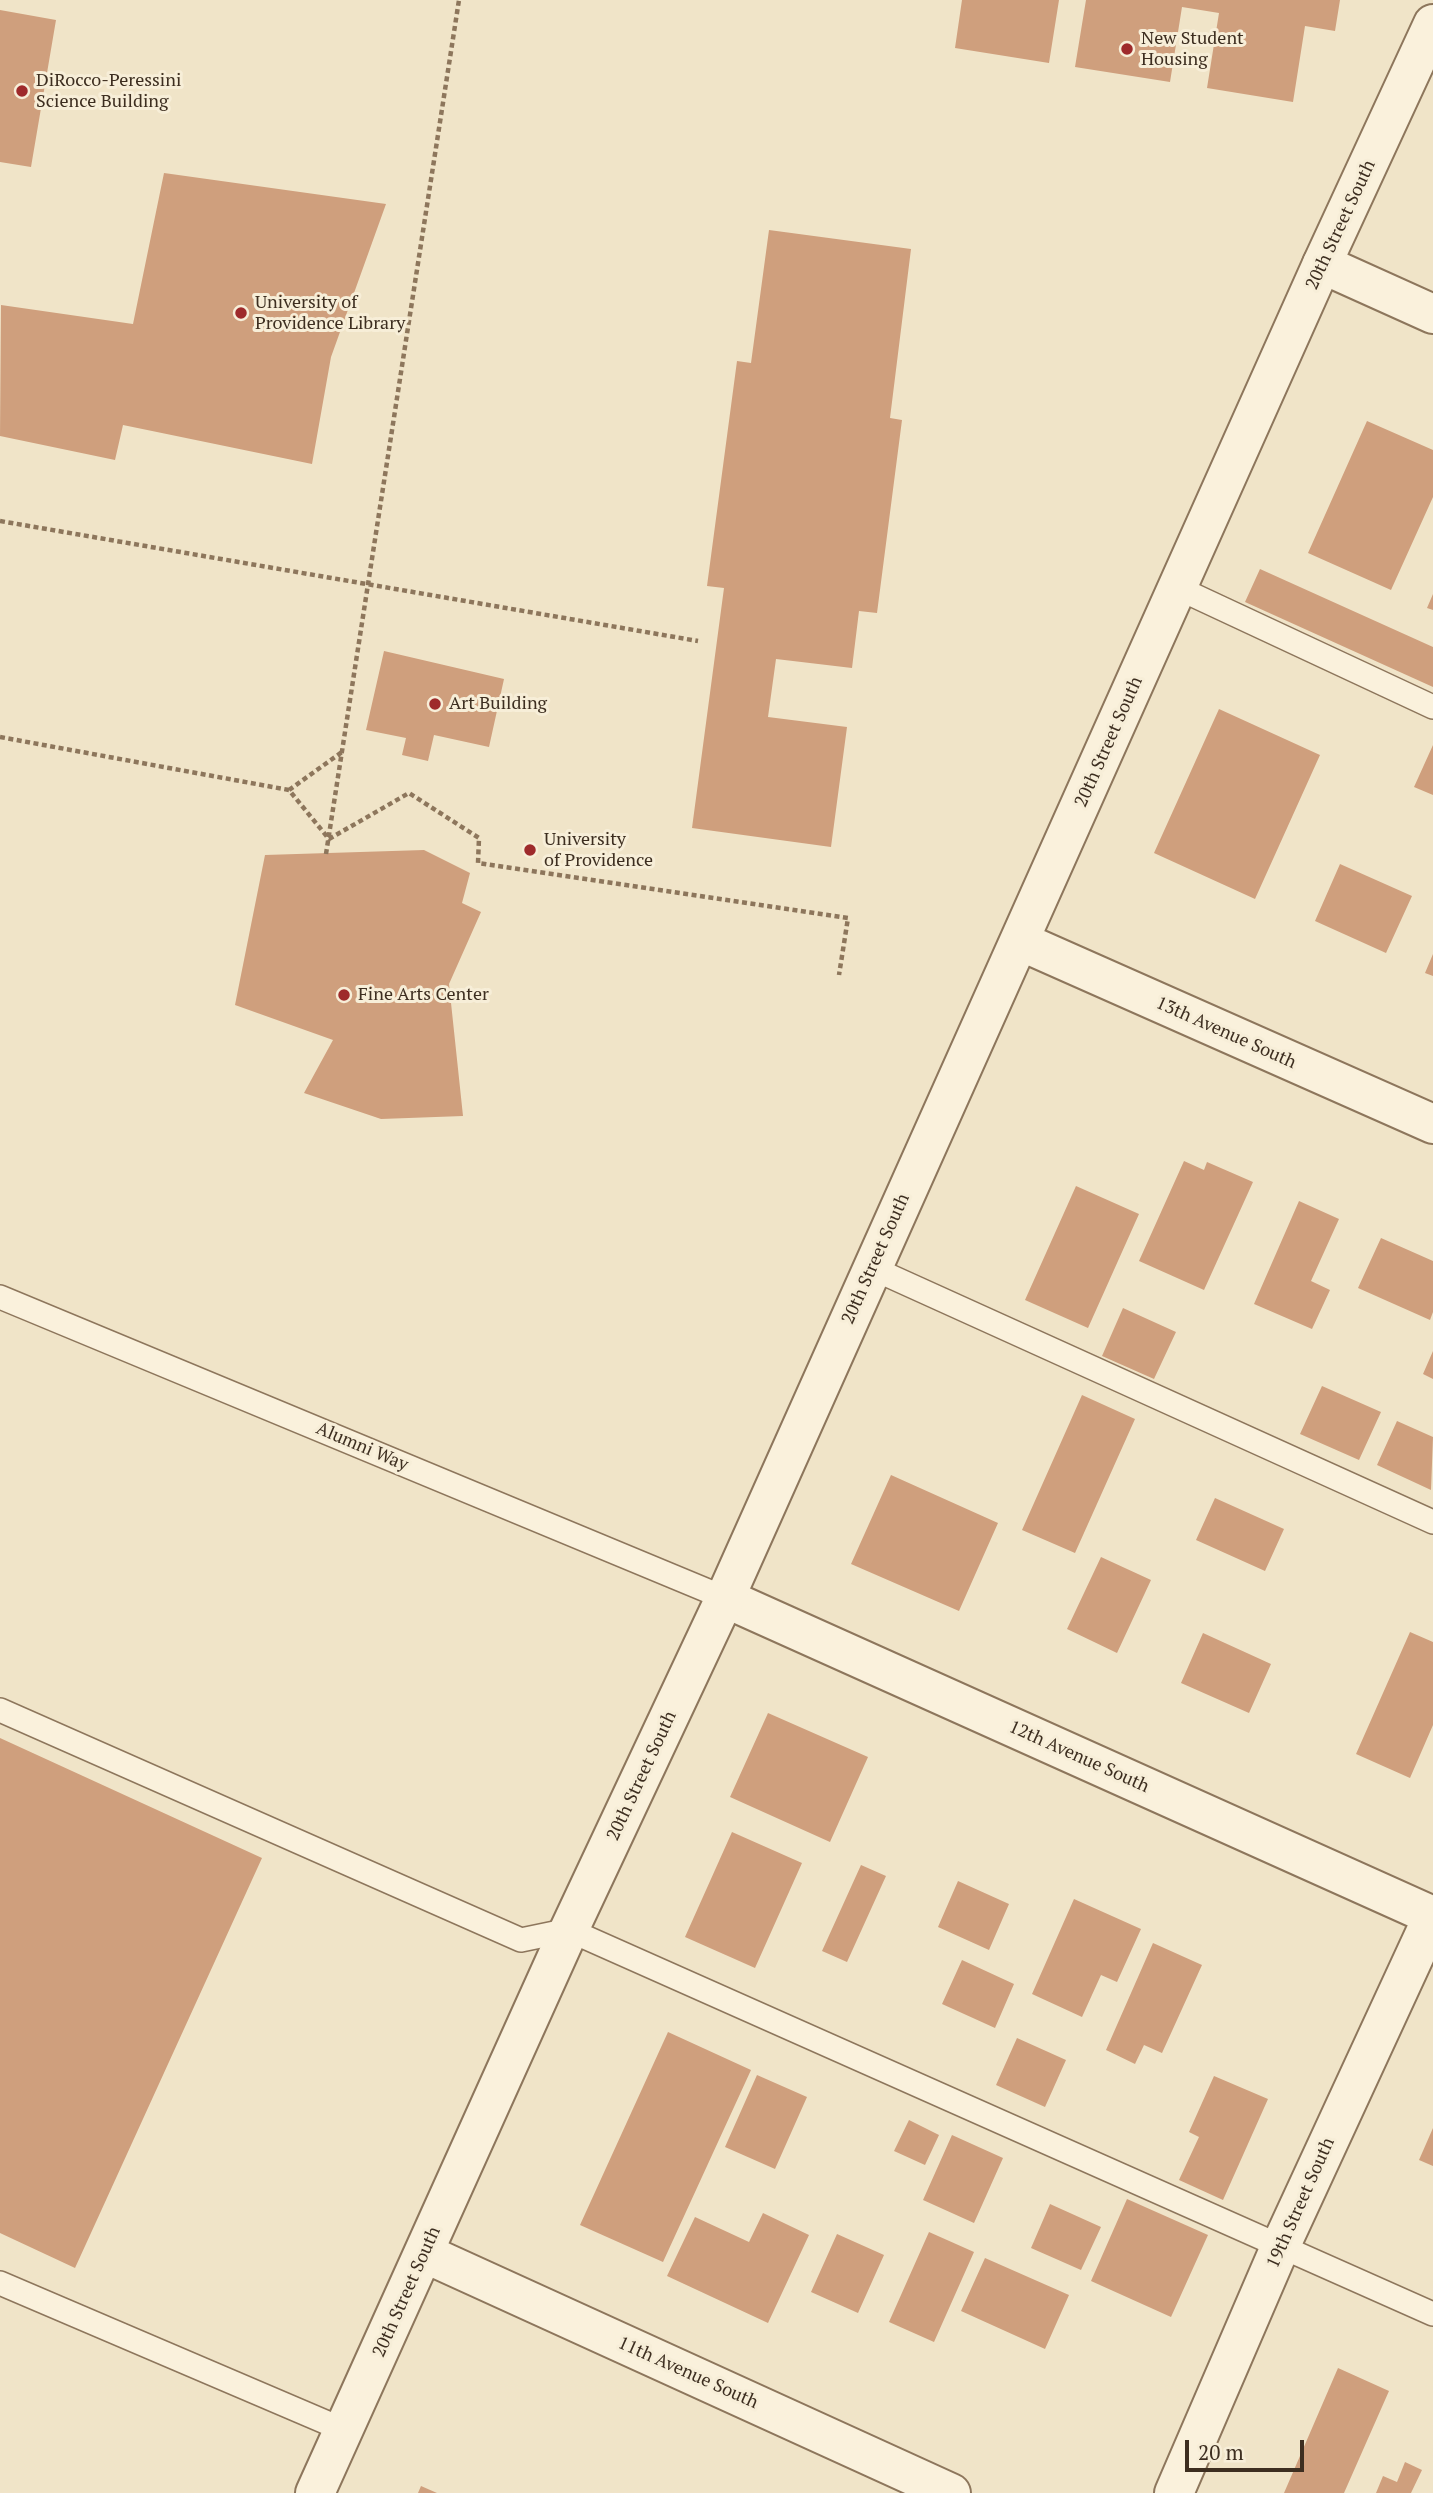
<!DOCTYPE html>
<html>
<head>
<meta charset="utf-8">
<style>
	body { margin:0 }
	#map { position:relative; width:1433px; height:2493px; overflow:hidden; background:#f0e4c8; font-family:"PT Serif",serif }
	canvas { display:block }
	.scale { position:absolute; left:1185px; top:2440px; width:119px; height:32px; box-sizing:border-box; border:4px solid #3d2e20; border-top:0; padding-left:9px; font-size:21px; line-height:24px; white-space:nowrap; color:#3d2e20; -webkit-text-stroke:5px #f7eed8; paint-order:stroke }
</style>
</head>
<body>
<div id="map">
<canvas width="1433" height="2493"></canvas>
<div class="scale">20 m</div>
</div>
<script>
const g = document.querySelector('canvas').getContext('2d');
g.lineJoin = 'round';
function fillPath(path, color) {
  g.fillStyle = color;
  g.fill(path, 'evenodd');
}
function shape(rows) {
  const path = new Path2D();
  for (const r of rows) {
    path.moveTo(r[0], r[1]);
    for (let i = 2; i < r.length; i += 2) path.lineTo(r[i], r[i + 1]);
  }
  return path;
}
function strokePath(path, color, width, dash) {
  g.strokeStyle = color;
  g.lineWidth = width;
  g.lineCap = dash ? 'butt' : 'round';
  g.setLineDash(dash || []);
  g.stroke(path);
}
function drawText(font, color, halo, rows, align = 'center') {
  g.font = font + ' "PT Serif",serif';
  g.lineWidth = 6;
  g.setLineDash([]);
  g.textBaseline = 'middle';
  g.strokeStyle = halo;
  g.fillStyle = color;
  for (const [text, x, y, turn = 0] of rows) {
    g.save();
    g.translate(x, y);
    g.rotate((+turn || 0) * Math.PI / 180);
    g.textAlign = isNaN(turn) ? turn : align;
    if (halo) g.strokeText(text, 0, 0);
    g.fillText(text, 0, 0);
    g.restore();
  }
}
const building = shape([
	[962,0,1059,0,1049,63,955,48],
	[1086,0,1340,0,1335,31,1305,26,1293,102,1207,88,1219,13,1182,7,1170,82,1075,67],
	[0,10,56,20,31,167,0,162],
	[164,173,386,204,331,357,312,464,123,425,115,460,0,436,1,305,133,324],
	[769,230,911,249,890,418,902,420,877,613,859,611,852,668,776,659,768,717,847,727,831,847,692,828,724,588,707,586,737,361,751,363],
	[1367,421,1433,450,1433,497,1391,590,1308,553],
	[1260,569,1433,647,1433,687,1245,602],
	[1433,594,1433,610,1427,608],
	[384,651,504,679,489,747,434,735,428,761,402,755,406,738,366,730],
	[1219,709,1320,755,1255,899,1154,853],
	[1433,745,1433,795,1414,787],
	[424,850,470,873,462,903,481,912,449,984,463,1116,381,1119,304,1093,333,1040,235,1005,265,855],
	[1340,864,1412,896,1386,953,1315,921],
	[1433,954,1433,976,1425,973],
	[1184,1161,1204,1170,1207,1162,1253,1182,1204,1290,1139,1261],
	[1076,1186,1139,1214,1088,1328,1025,1300],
	[1299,1201,1339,1219,1311,1281,1330,1290,1312,1329,1254,1304],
	[1381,1238,1433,1261,1433,1312,1430,1320,1358,1288],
	[1123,1308,1176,1332,1154,1379,1102,1356],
	[1433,1351,1433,1379,1423,1374],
	[1322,1386,1381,1412,1359,1460,1300,1434],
	[1082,1395,1135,1419,1075,1553,1022,1530],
	[1397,1421,1433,1437,1431,1490,1377,1465],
	[891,1475,998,1523,959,1611,851,1564],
	[1215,1498,1284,1529,1265,1571,1196,1540],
	[1101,1557,1151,1580,1117,1653,1067,1629],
	[1410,1632,1433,1642,1433,1725,1410,1778,1356,1754],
	[1203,1633,1271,1664,1249,1713,1181,1683],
	[768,1713,868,1757,830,1842,730,1797],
	[0,1738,262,1858,75,2268,0,2233],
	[732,1832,802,1863,755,1968,685,1937],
	[861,1865,886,1876,847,1962,822,1951],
	[958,1881,1009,1904,989,1950,938,1927],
	[1074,1899,1141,1929,1117,1982,1101,1975,1082,2017,1032,1994],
	[1153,1943,1202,1965,1162,2053,1144,2045,1135,2064,1106,2050],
	[962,1960,1014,1984,995,2028,942,2004],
	[668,2032,751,2070,663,2262,580,2225],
	[1017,2038,1066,2060,1045,2107,996,2085],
	[757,2075,807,2097,775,2169,725,2147],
	[1214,2076,1268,2099,1223,2200,1179,2180,1199,2137,1189,2132],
	[909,2120,939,2135,925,2165,894,2151],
	[1433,2128,1433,2166,1419,2160],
	[952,2135,1003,2158,974,2223,923,2200],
	[1127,2199,1208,2235,1171,2317,1091,2281],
	[1050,2204,1101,2227,1081,2270,1031,2248],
	[763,2213,809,2235,768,2323,667,2276,695,2217,749,2242],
	[929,2232,974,2252,934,2342,889,2322],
	[837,2234,884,2255,858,2313,811,2292],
	[985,2258,1069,2295,1045,2349,961,2311],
	[1338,2368,1389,2391,1344,2493,1284,2493],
	[1405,2462,1422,2470,1411,2493,1376,2493,1383,2476,1397,2482],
	[421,2486,437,2493,418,2493]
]);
const path = shape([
	[0,521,698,641],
	[0,737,289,790,329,839,409,793,479,838,478,863,848,918,839,975],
	[289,790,342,752],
	[326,854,459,0]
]);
const service = shape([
	[1178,588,1433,707],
	[872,1268,1433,1522],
	[0,1297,725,1598],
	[0,1710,521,1940,569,1930,1433,2314],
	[0,2283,344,2430]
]);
const minor = shape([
	[1322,264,1433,314],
	[725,1598,1433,1916],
	[424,2253,951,2493],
	[1174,2493,1281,2245,1433,1916]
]);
const tertiary = shape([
	[1020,941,1433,1124],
	[315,2493,569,1930,725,1598,1322,264,1433,24]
]);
const markers = [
	[1127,49,7,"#9e2a2b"],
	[22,91,7,"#9e2a2b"],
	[241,313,7,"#9e2a2b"],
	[435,704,7,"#9e2a2b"],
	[530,850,7,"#9e2a2b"],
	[344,995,7,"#9e2a2b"]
];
const poiNames = [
	["New Student",1141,39],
	["Housing",1141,60],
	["DiRocco-Peressini",36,81],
	["Science Building",36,102],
	["University of",255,303],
	["Providence Library",255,324],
	["Art Building",449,704],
	["University",544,840],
	["of Providence",544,861],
	["Fine Arts Center",358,995]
];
const streetNames = [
	["20th Street South",1341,225,-65],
	["20th Street South",1109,742,-66],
	["13th Avenue South",1226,1033,24],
	["20th Street South",876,1259,-66],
	["Alumni Way",362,1447,23],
	["12th Avenue South",1079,1757,24],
	["20th Street South",642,1776,-65],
	["19th Street South",1301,2203,-66],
	["20th Street South",407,2292,-66],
	["11th Avenue South",688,2373,24]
];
fillPath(building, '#cf9f7d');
strokePath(service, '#8d765c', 26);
strokePath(minor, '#8d765c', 42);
strokePath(tertiary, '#8d765c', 42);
strokePath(path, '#8d765c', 4.5, [5, 3.5]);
strokePath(service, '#faf1dc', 23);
strokePath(minor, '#faf1dc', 38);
strokePath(tertiary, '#faf1dc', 38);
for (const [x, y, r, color] of markers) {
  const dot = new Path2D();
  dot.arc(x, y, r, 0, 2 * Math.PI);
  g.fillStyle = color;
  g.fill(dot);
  strokePath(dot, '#f7eed8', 2.5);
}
drawText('18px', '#3d2e20', '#f7eed8', poiNames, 'left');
drawText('18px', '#3d2e20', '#f7eed8', streetNames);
</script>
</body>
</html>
